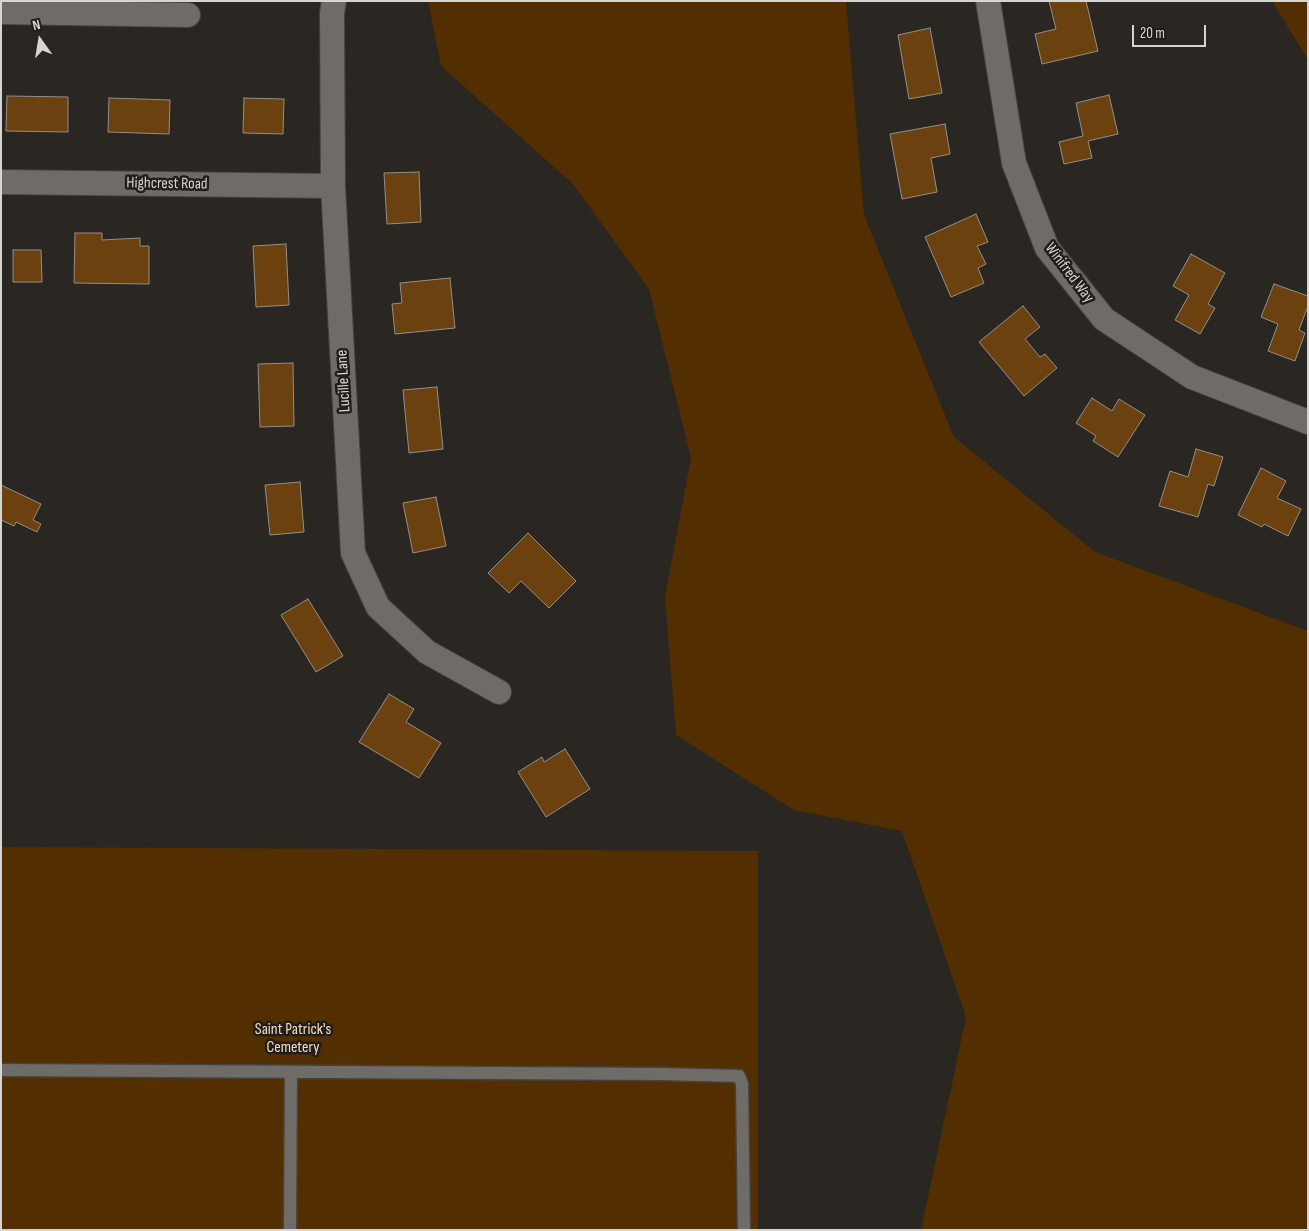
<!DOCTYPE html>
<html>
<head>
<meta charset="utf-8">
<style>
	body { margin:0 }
	#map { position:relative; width:1309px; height:1231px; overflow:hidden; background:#2a2723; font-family:"Sofia Sans Condensed",sans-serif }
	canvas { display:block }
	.frame { position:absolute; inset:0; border:2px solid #d7d5d2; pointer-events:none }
	.north { position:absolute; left:15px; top:15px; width:50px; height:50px; -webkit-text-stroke:4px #211d1a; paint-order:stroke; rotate:347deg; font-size:14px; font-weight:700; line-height:20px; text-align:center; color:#d7d5d2 }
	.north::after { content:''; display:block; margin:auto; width:18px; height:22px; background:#d7d5d2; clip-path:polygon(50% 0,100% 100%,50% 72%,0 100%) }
	.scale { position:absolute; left:1132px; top:25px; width:74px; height:22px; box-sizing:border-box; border:2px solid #d7d5d2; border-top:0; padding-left:6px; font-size:15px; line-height:18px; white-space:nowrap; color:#d7d5d2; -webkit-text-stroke:4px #211d1a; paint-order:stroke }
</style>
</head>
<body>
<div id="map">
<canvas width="1309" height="1231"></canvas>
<div class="frame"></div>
<div class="north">N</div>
<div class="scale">20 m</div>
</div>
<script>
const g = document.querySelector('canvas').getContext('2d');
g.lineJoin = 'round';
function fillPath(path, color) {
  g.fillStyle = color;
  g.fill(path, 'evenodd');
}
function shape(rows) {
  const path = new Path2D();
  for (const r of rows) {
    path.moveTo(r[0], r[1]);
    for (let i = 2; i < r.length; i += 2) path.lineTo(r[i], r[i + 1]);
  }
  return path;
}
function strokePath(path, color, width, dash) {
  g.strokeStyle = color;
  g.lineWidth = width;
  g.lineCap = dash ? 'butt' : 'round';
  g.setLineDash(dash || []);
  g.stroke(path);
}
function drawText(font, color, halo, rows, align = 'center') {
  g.font = font + ' "Sofia Sans Condensed",sans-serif';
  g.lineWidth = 5;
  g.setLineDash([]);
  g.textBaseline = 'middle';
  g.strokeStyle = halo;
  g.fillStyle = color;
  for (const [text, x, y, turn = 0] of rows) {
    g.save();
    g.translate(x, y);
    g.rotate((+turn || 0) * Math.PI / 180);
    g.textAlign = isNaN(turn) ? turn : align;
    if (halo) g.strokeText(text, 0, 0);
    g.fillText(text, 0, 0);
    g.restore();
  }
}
const green = shape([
	[428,1,846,1,864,215,954,437,1095,552,1308,631,1308,1230,921,1230,966,1017,902,831,794,810,676,735,665,597,691,458,649,289,573,184,441,66],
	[1272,1,1308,1,1308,60],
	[1,847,758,851,758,1230,1,1230]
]);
const building = shape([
	[1049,1,1086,1,1098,51,1042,64,1035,34,1056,29,1049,1],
	[930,28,942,93,909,99,898,35,930,28],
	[1109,95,1118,134,1088,141,1092,158,1064,164,1059,142,1083,136,1076,103,1109,95],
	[7,96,68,97,68,132,6,131,7,96],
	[109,98,170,100,169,134,108,132,109,98],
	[244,98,284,99,283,134,243,133,244,98],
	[945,124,950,154,931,158,937,192,902,199,890,134,945,124],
	[419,172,421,222,387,224,384,173,419,172],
	[976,214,988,242,977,246,986,264,978,268,984,283,951,297,925,237,976,214],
	[75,233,102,233,102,240,140,238,140,246,149,246,149,284,74,283,75,233],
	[286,244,289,305,256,307,253,246,286,244],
	[13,250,41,250,42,282,13,282,13,250],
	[1191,254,1225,273,1208,304,1215,308,1200,334,1175,320,1189,295,1173,286,1191,254],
	[450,278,455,328,395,334,392,304,402,303,400,283,450,278],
	[1274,284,1308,296,1308,306,1299,330,1305,333,1295,361,1268,351,1278,324,1261,317,1274,284],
	[1023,306,1040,327,1025,339,1040,357,1045,354,1057,368,1024,396,979,342,1023,306],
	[293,363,294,426,260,427,258,364,293,363],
	[437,387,443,449,409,453,403,390,437,387],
	[1092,398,1112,411,1119,399,1145,415,1118,457,1093,441,1096,436,1076,423,1092,398],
	[1196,449,1223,457,1214,486,1208,484,1198,517,1159,506,1170,471,1188,477,1196,449],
	[1261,468,1286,481,1277,498,1301,509,1288,536,1264,524,1262,527,1238,515,1261,468],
	[300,482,304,532,270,535,265,485,300,482],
	[1,485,41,504,33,520,41,524,37,532,16,522,14,526,1,520,1,485],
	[436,497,446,546,413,553,403,503,436,497],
	[528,533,576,581,549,608,521,581,509,593,488,573,528,533],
	[308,599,343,656,316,672,281,615,308,599],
	[389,694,414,709,406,722,441,743,419,778,359,742,389,694],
	[565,749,590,789,546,817,518,772,542,757,544,762,565,749]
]);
const lane = shape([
	[1,1070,659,1074,739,1076,742,1084,744,1230],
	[290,1230,291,1072]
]);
const street = shape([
	[334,1,332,13,333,186,353,553,378,607,427,652,499,692],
	[988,1,1014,163,1047,248,1104,319,1192,377,1308,422],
	[1,12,188,15],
	[1,182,333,186]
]);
const streetNames = [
	["Highcrest Road",167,184,1],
	["Winifred Way",1069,273,53],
	["Lucille Lane",344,381,-93]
];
const parkNames = [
	["Saint Patrick's",293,1030],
	["Cemetery",293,1048]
];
fillPath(green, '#522e00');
fillPath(building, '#6b410f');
strokePath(building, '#948f8a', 1);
strokePath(lane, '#46433f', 15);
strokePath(street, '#46433f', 26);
strokePath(lane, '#6f6b66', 12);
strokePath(street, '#6f6b66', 24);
drawText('16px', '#d7d5d2', '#211d1a', streetNames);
drawText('16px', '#f7dcc2', '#211d1a', parkNames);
</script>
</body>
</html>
